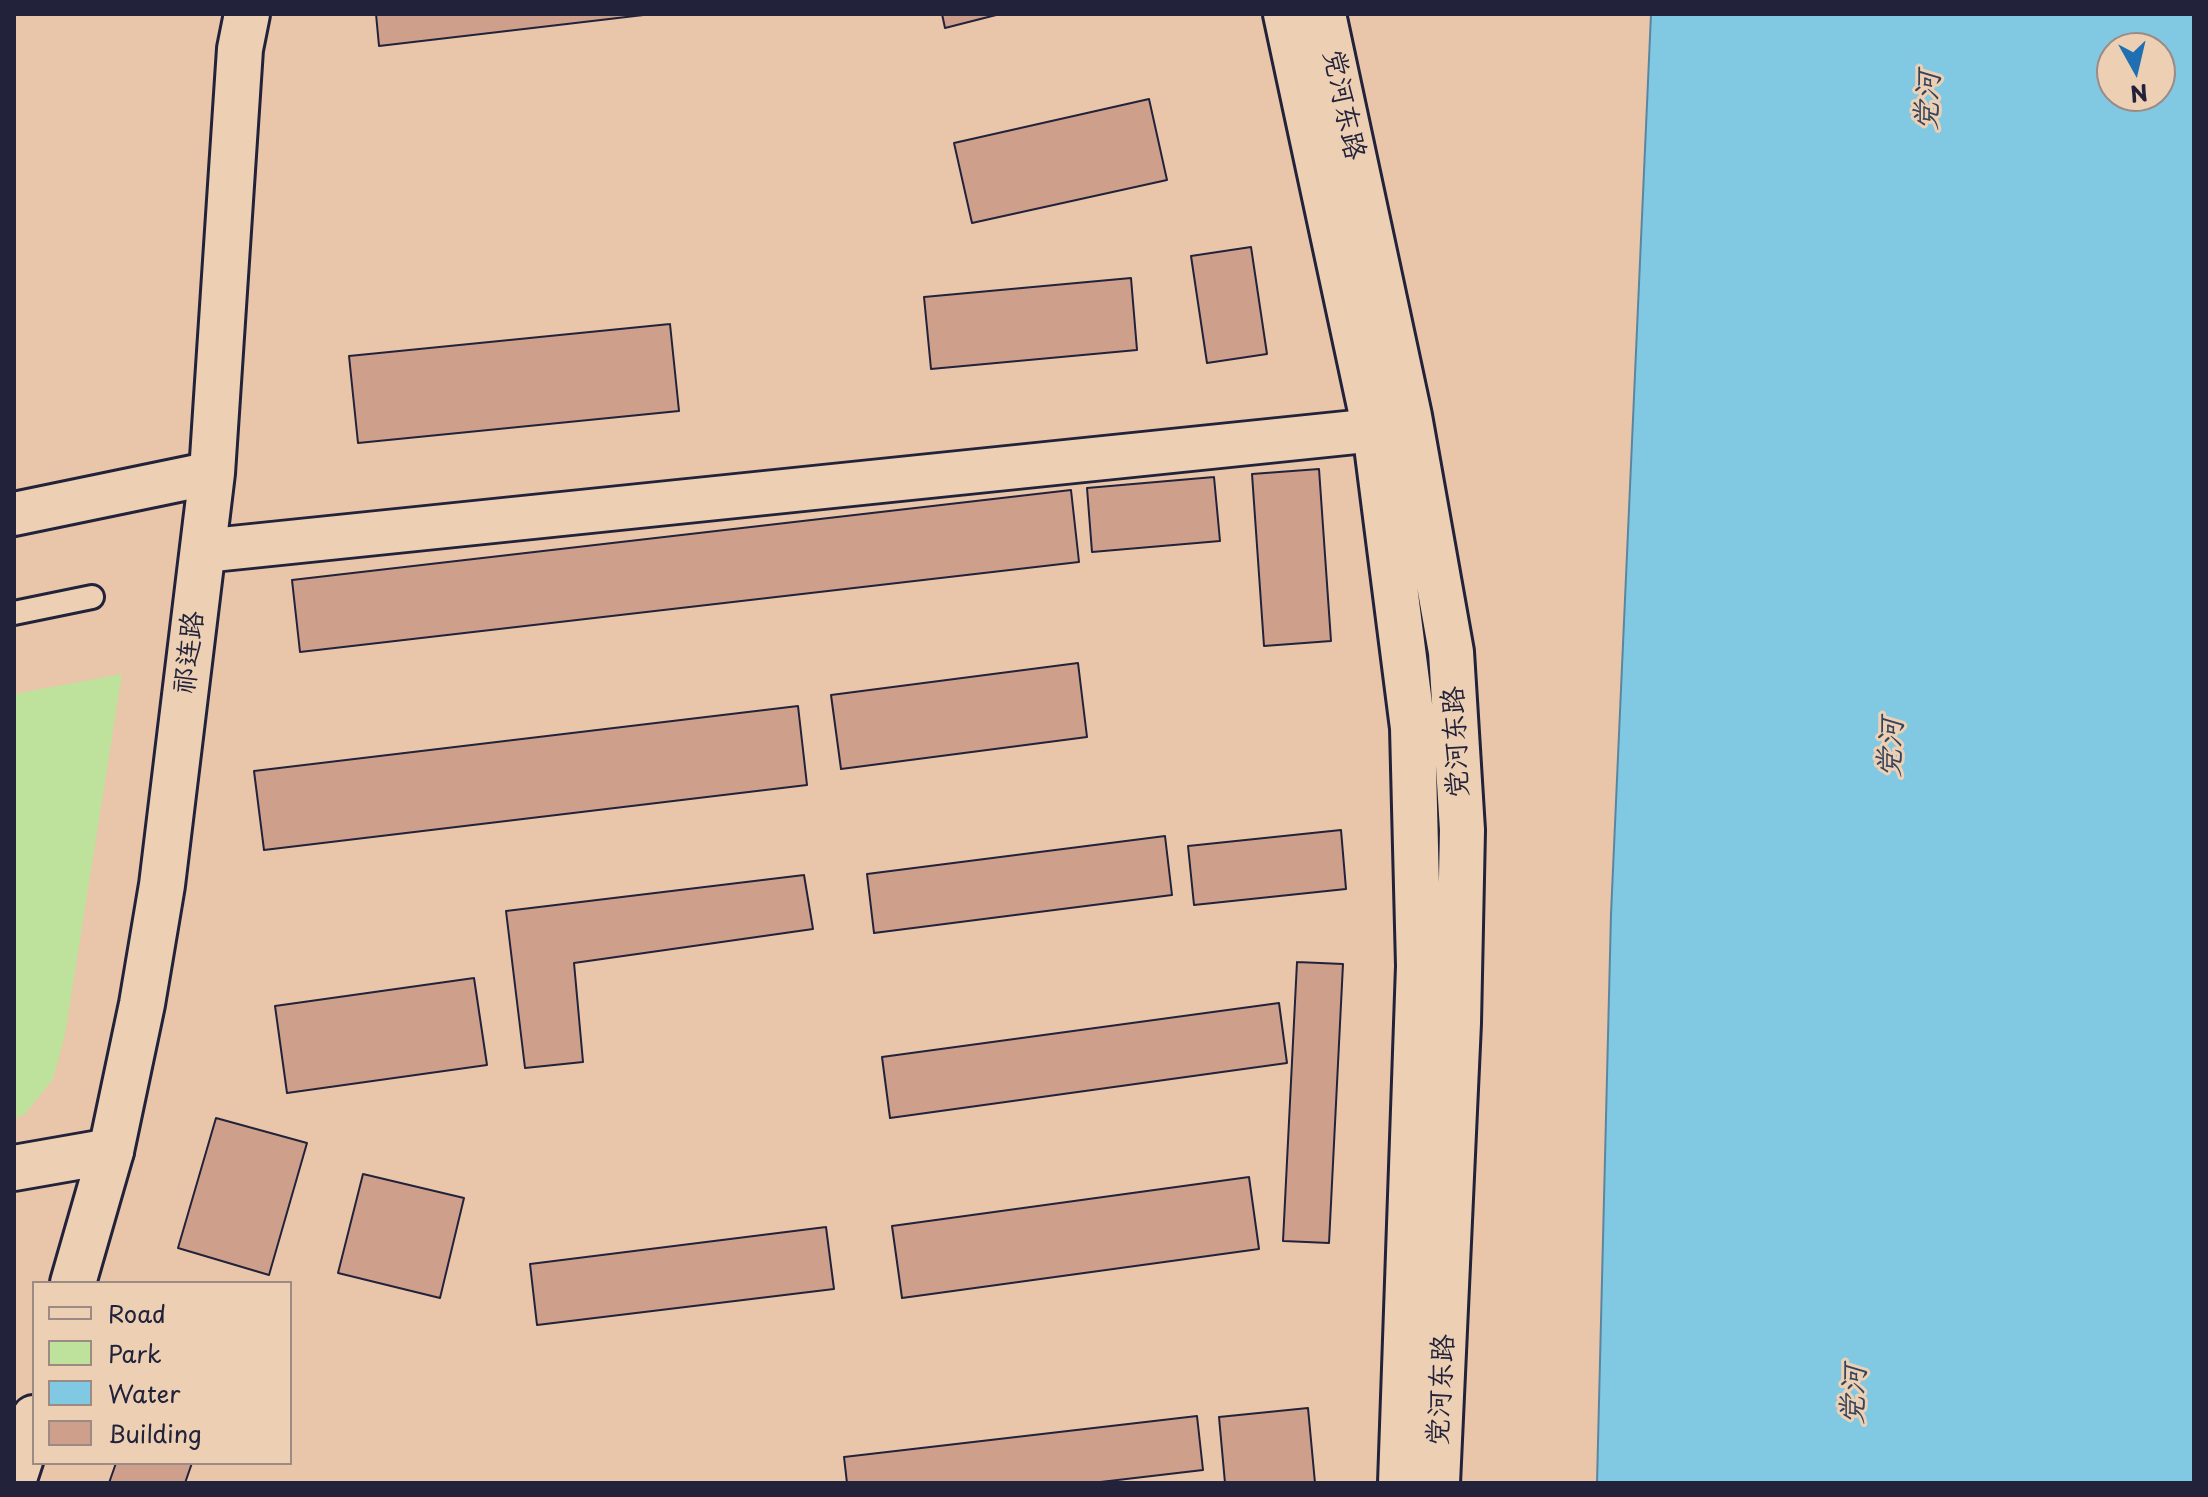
<!DOCTYPE html>
<html>
<head>
<meta charset="utf-8">
<style>
	body { margin:0 }
	#map { position:relative; width:2208px; height:1497px; overflow:hidden; background:#e9c6aa; font-family:"Playpen Sans",sans-serif }
	canvas { display:block }
	.frame { position:absolute; inset:0; border:16px solid #22223b; pointer-events:none }
	.legend { position:absolute; left:32px; top:1281px; width:260px; height:184px; box-sizing:border-box; background:#edd0b4; border:2px solid #9c8a84; margin:0; padding:10px 14px; list-style:none; font-size:24px; color:#22223b }
	.legend li { display:flex; align-items:center; gap:16px; height:40px }
	.legend b { width:40px; border:2px solid #9c8a84 }
	.north { position:absolute; left:2096px; top:32px; width:80px; height:80px; box-sizing:border-box; background:#edd0b4; border:2px solid #9c8a84; border-radius:50%; rotate:172deg; font-size:22px; font-weight:700; line-height:32px; text-align:center; color:#22223b }
	.north::after { content:''; display:block; margin:auto; width:28px; height:36px; background:#1f6fb2; clip-path:polygon(50% 0,100% 100%,50% 72%,0 100%) }
</style>
</head>
<body>
<div id="map">
<canvas width="2208" height="1497"></canvas>
<div class="frame"></div>
<ul class="legend">
<li><b style="height:10px;background:#edd0b4"></b>Road</li>
<li><b style="height:22px;background:#bee19b"></b>Park</li>
<li><b style="height:22px;background:#81c8e2"></b>Water</li>
<li><b style="height:22px;background:#ce9f8b"></b>Building</li>
</ul>
<div class="north">N</div>
</div>
<script>
const g = document.querySelector('canvas').getContext('2d');
g.lineJoin = 'round';
function fillPath(path, color) {
  g.fillStyle = color;
  g.fill(path, 'evenodd');
}
function shape(rows) {
  const path = new Path2D();
  for (const r of rows) {
    path.moveTo(r[0], r[1]);
    for (let i = 2; i < r.length; i += 2) path.lineTo(r[i], r[i + 1]);
  }
  return path;
}
function strokePath(path, color, width, dash) {
  g.strokeStyle = color;
  g.lineWidth = width;
  g.lineCap = dash ? 'butt' : 'round';
  g.setLineDash(dash || []);
  g.stroke(path);
}
function drawText(font, color, halo, rows, align = 'center') {
  g.font = font + ' "Playpen Sans","LXGW WenKai TC",sans-serif';
  g.lineWidth = 6;
  g.setLineDash([]);
  g.textBaseline = 'middle';
  g.strokeStyle = halo;
  g.fillStyle = color;
  for (const [text, x, y, turn = 0] of rows) {
    g.save();
    g.translate(x, y);
    g.rotate((+turn || 0) * Math.PI / 180);
    g.textAlign = isNaN(turn) ? turn : align;
    if (halo) g.strokeText(text, 0, 0);
    g.fillText(text, 0, 0);
    g.restore();
  }
}
const green = shape([
	[122,674,65,1035,53,1079,25,1114,14,1119,14,694]
]);
const water = shape([
	[1651,14,2194,14,2194,1483,1597,1483,1611,914,1651,14],
	[2112,48,2160,48,2160,96,2112,96,2112,48]
]);
const building = shape([
	[376,14,652,14,379,46,376,14],
	[942,14,1000,14,945,28,942,14],
	[1149,99,1167,180,972,223,954,143,1149,99],
	[1251,247,1267,354,1207,363,1191,256,1251,247],
	[1131,278,1137,350,931,369,924,297,1131,278],
	[670,324,679,411,358,443,349,356,670,324],
	[1319,469,1331,641,1264,646,1252,474,1319,469],
	[1214,477,1220,541,1092,552,1087,488,1214,477],
	[1071,490,1079,562,300,652,292,580,1071,490],
	[1078,663,1087,737,841,769,831,695,1078,663],
	[798,706,807,785,264,850,254,771,798,706],
	[1341,830,1346,889,1194,905,1188,846,1341,830],
	[1165,836,1172,895,874,933,867,874,1165,836],
	[804,875,813,929,574,963,583,1062,525,1068,506,911,804,875],
	[1297,962,1343,964,1329,1243,1283,1241,1297,962],
	[474,978,487,1065,287,1093,275,1006,474,978],
	[1279,1003,1287,1063,890,1118,882,1057,1279,1003],
	[216,1118,307,1143,269,1275,178,1248,216,1118],
	[363,1174,464,1198,440,1298,338,1273,363,1174],
	[1249,1177,1259,1249,902,1298,892,1226,1249,1177],
	[826,1227,834,1289,537,1325,530,1264,826,1227],
	[1308,1408,1315,1483,1225,1483,1219,1417,1308,1408],
	[1197,1416,1203,1470,1092,1483,847,1483,844,1457,1197,1416],
	[116,1463,192,1463,185,1483,109,1483,116,1463]
]);
const service = shape([
	[14,613,92,597]
]);
const minor = shape([
	[14,514,212,473],
	[203,551,1375,430,1409,416]
]);
const tertiary = shape([
	[14,1168,111,1151]
]);
const secondary = shape([
	[1286,14,1375,430,1413,728,1419,966,1401,1483],
	[1323,14,1409,416,1451,652,1462,830,1458,1023,1437,1483]
]);
const trunk = shape([
	[73,1283,111,1151,142,1004,162,885,212,473,240,49,247,14],
	[14,1479,34,1418]
]);
const streetNames = [
	["党河东路",1343,105,78],
	["祁连路",190,653,-83],
	["党河东路",1457,742,-93],
	["党河东路",1442,1390,-87]
];
const waterNames = [
	["党河",1929,101,-87],
	["党河",1892,748,-87],
	["党河",1855,1395,-87]
];
fillPath(green, '#bee19b');
fillPath(water, '#81c8e2');
strokePath(water, '#5b869f', 2);
fillPath(building, '#ce9f8b');
strokePath(building, '#22223b', 2);
strokePath(service, '#22223b', 28);
strokePath(minor, '#22223b', 48);
strokePath(tertiary, '#22223b', 50);
strokePath(secondary, '#22223b', 50);
strokePath(trunk, '#22223b', 50);
strokePath(service, '#edd0b4', 22);
strokePath(minor, '#edd0b4', 42);
strokePath(tertiary, '#edd0b4', 44);
strokePath(secondary, '#edd0b4', 44);
strokePath(trunk, '#edd0b4', 44);
drawText('28px', '#22223b', '#edd0b4', streetNames);
drawText('italic 30px', '#35435c', '#edd0b4', waterNames);
</script>
</body>
</html>
